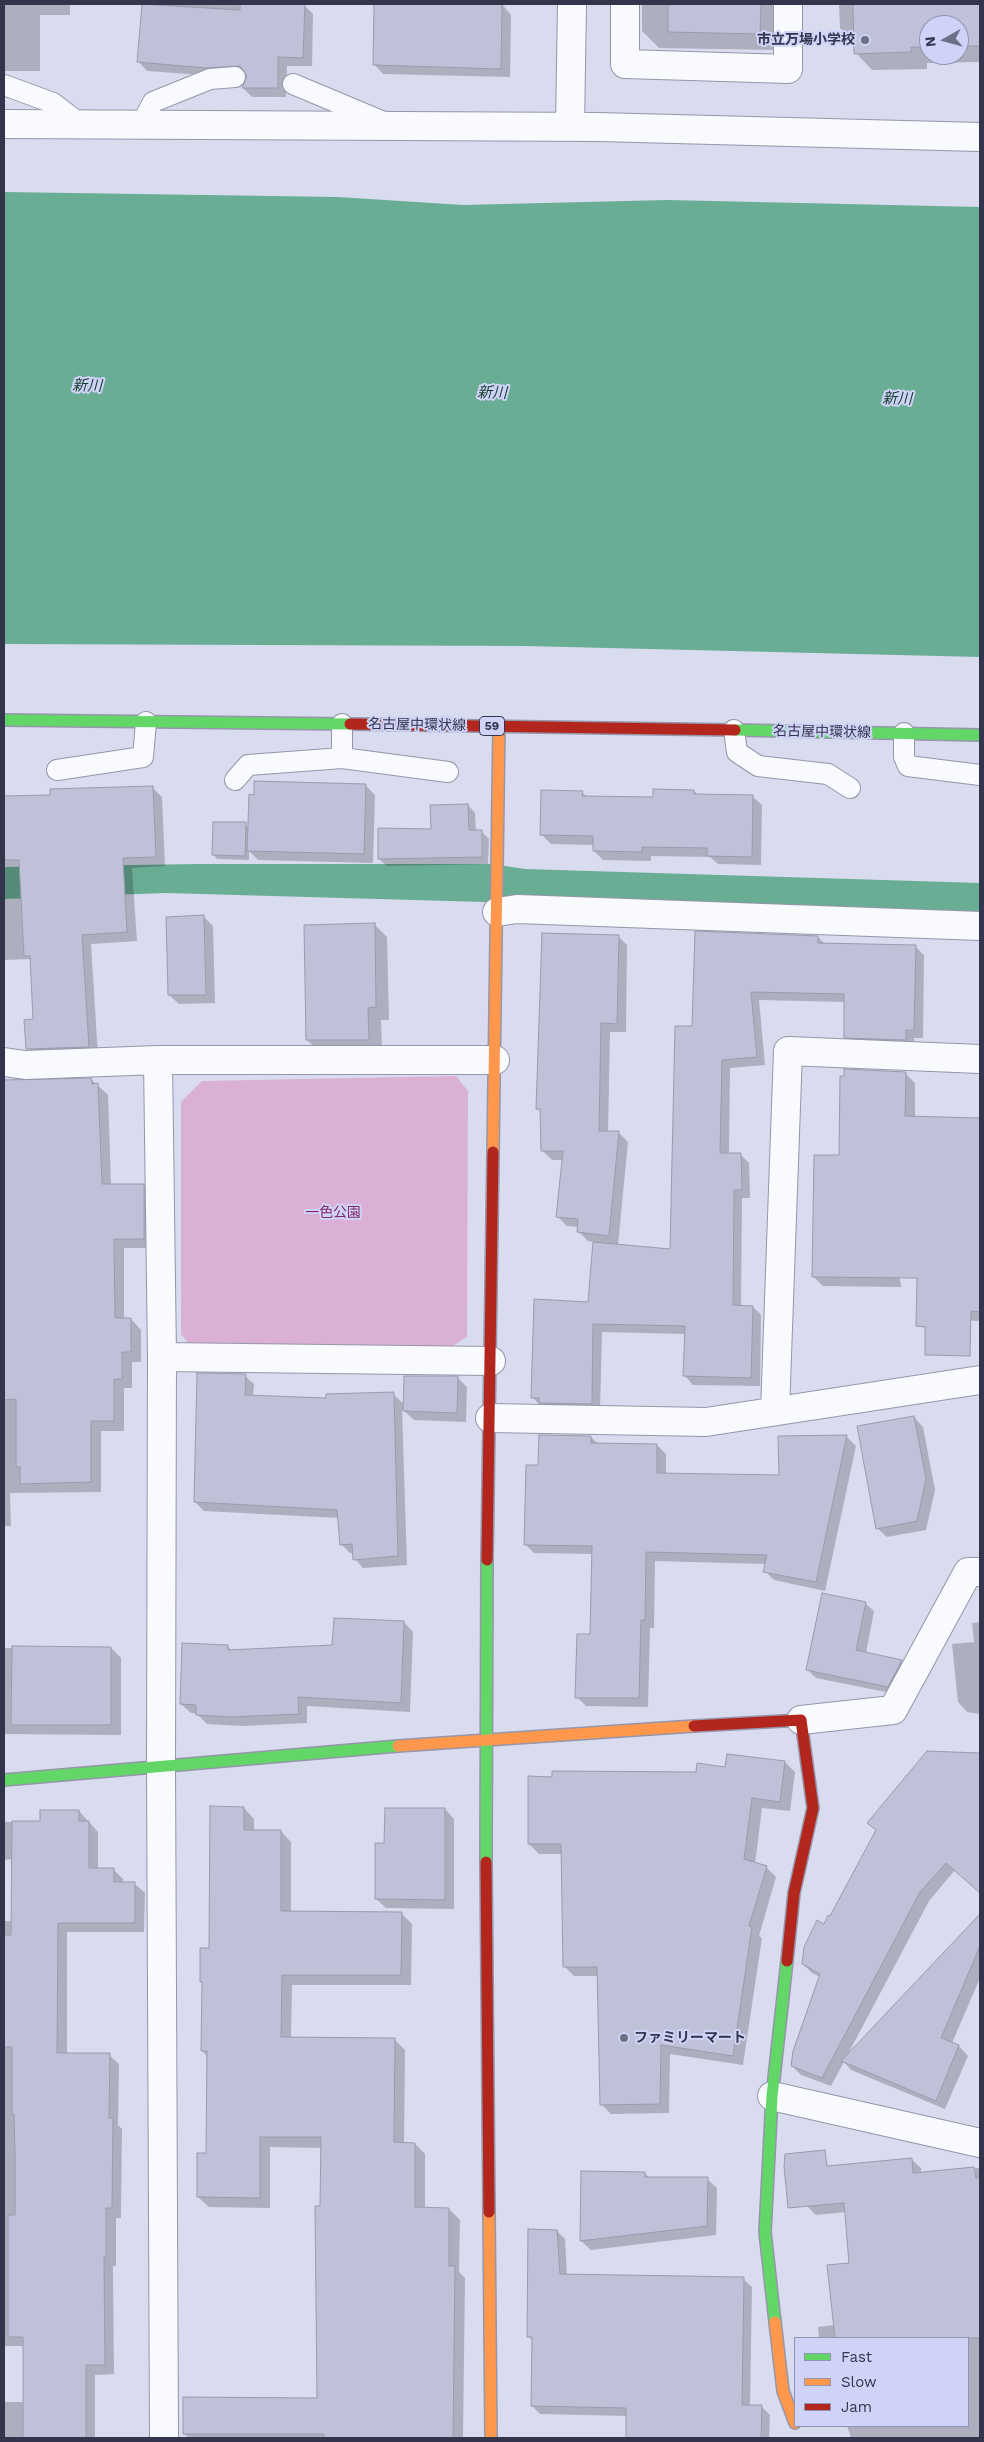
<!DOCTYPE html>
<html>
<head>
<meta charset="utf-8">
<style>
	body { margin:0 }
	#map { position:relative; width:984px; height:2442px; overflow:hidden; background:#d9dbef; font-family:"Work Sans",sans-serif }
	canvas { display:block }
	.frame { position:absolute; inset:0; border:5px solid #33354c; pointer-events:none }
	.legend { position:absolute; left:794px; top:2337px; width:175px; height:90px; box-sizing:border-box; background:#d0d3f8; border:1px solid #9194b3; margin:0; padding:6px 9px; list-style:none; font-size:15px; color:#33354c }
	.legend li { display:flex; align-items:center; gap:10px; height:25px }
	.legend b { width:25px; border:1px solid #9194b3 }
	.north { position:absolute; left:919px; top:15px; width:50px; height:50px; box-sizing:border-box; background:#d0d3f8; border:1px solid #9194b3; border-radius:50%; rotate:263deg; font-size:14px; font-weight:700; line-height:20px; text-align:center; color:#33354c }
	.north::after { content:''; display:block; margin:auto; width:18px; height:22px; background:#6d6f85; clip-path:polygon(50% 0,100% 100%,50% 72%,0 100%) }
</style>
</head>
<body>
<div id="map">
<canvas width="984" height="2442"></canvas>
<div class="frame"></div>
<ul class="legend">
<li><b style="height:6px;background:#63d668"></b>Fast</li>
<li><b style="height:6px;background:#ff974d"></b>Slow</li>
<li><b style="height:6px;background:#b3261e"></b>Jam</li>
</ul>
<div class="north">N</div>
</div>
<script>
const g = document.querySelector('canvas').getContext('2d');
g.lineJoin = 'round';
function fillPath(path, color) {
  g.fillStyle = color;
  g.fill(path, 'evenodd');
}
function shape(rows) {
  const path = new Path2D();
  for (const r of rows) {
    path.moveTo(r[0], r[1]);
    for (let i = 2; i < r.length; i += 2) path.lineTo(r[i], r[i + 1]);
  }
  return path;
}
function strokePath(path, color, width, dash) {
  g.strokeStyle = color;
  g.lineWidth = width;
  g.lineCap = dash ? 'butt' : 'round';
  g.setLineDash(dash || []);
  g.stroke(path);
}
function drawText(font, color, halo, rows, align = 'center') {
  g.font = font + ' "Work Sans","Noto Sans JP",sans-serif';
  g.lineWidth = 4;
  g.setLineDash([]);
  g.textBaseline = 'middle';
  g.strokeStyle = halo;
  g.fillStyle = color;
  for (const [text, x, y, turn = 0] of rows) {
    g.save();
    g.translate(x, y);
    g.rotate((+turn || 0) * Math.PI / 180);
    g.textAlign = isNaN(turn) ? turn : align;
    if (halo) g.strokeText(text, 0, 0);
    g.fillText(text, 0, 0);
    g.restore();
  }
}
const green = shape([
	[456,1076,468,1091,467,1337,449,1348,191,1346,181,1334,181,1102,202,1081]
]);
const water = shape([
	[4,192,338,197,463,205,667,200,980,207,980,657,526,646,4,644],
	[197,864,492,864,525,869,980,883,980,916,166,893,4,899,4,867]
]);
const shadow = shape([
	[4,4,70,4,70,15,40,15,40,71,4,71],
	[143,4,304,5,313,14,312,66,287,66,286,97,252,97,243,88,248,75,216,76,147,71,138,61],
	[375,4,502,4,511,15,510,77,383,74,374,64],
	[642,4,777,4,777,50,659,48,642,31],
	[839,4,980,4,980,62,927,63,927,69,872,70,856,53,855,43,840,28],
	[929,25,959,25,959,55,929,55],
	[366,786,375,795,373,863,258,860,249,851,249,860,217,859,213,854,245,824,249,828],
	[152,787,162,797,165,866,132,868,137,941,91,944,98,1056,37,1059,28,1049,35,1021,31,961,29,959,4,960,4,797,51,796],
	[694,791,698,795,752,796,762,805,761,865,718,864,710,857,651,856,651,861,603,860,594,851,594,845,551,844,541,834,582,792,587,797,654,798],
	[468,805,475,813,476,831,481,831,489,839,488,864,387,866,379,859,432,830],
	[203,916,213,926,215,1003,179,1004,169,995],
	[374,924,387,937,389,1020,381,1020,382,1053,321,1053,307,1040],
	[618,936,627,945,626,1032,610,1032,608,1133,619,1133,628,1142,618,1245,671,1250,694,1027,818,937,825,944,915,946,924,955,923,1038,914,1038,914,1048,854,1046,846,1037,846,1002,759,1000,765,1065,730,1068,729,1154,741,1155,749,1163,750,1198,742,1198,741,1307,753,1307,761,1315,760,1386,693,1385,685,1376,686,1334,602,1332,600,1412,541,1406,533,1398,589,1303,594,1242,588,1241,579,1232,579,1227,567,1226,558,1217,563,1160,552,1160,542,1150,542,1113,537,1108],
	[905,1073,915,1083,915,1118,980,1119,980,1321,957,1320,934,1264,899,1273,901,1287,823,1286,813,1276,840,1157],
	[4,1079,25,1082,91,1079,108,1095,111,1185,144,1185,154,1195,154,1248,124,1248,124,1319,131,1319,141,1330,141,1362,132,1362,132,1388,124,1388,124,1431,101,1431,101,1492,10,1493,11,1526,4,1526],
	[245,1376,254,1384,253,1397,327,1400,393,1394,405,1405,457,1377,467,1387,466,1422,414,1420,402,1409,407,1565,363,1568,355,1559,354,1553,350,1553,341,1544,339,1518,204,1511,195,1502],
	[914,1417,923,1427,935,1490,926,1530,887,1537,877,1528],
	[591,1437,599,1445,657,1445,666,1454,666,1474,780,1476,847,1437,856,1446,825,1591,774,1580,765,1571,766,1564,655,1561,654,1628,650,1628,648,1707,586,1706,577,1697,592,1635,593,1554,534,1553,525,1544,539,1466],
	[865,1603,874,1611,866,1653,902,1661,910,1669,896,1694,816,1678,808,1670],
	[404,1622,413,1632,410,1712,307,1706,307,1723,242,1726,207,1724,197,1714,191,1713,181,1704,228,1647,232,1651,333,1646],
	[980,1622,980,1714,967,1712,958,1702,952,1644,974,1642,972,1623],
	[4,1648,111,1648,121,1658,121,1735,4,1734],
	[928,1753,980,1754,980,1893,955,1870,929,1901,848,2054,973,1924,980,1931,980,1978,952,2043,959,2046,968,2056,945,2109,851,2070,844,2062,831,2086,801,2075,792,2066,820,1977,812,1973,803,1964],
	[785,1762,795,1772,790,1811,762,1808,755,1864,766,1867,776,1877,759,1936,762,1938,743,2065,670,2054,669,2113,611,2114,601,2104,599,1976,574,1976,564,1966,563,1854,539,1854,529,1844,697,1774],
	[244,1808,254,1819,254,1831,281,1831,291,1842,291,1912,401,1913,412,1924,411,1985,292,1985,291,2038,394,2039,405,2050,404,2144,415,2144,425,2154,425,2209,449,2209,460,2220,459,2272,465,2278,463,2438,189,2438,184,2434,318,2399,322,2148,270,2147,270,2208,209,2207,198,2197,208,2154,208,2057,202,2051,203,1984,201,1981,211,1950],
	[445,1809,454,1819,454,1909,386,1908,376,1899,386,1844],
	[79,1811,98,1832,98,1869,113,1869,123,1879,123,1884,135,1884,145,1893,144,1932,67,1932,67,2055,109,2055,119,2064,118,2125,122,2129,121,2218,116,2218,116,2266,113,2266,114,2374,95,2375,95,2438,4,2438,4,2402,24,2402,24,2346,4,2346,4,1921,13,1921,13,1859,4,1860,4,1822,41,1822],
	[911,2159,921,2168,921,2173,980,2168,980,2438,851,2438,847,2426,968,2426,968,2338,819,2338,818,2327,834,2325,851,2264,846,2212,816,2215,807,2206],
	[645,2173,649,2178,707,2179,717,2188,716,2235,591,2250,581,2241],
	[557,2231,565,2239,567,2276,743,2279,752,2287,750,2406,761,2406,770,2415,769,2438,628,2438,628,2416,540,2414,532,2406,533,2341,528,2336]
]);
const building = shape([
	[142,4,240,10,240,4,305,4,303,58,278,57,278,88,242,88,247,76,240,66,206,68,137,62,142,4],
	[374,4,502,4,501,69,373,65,374,4],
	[668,4,761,4,760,34,668,32,668,4],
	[853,4,980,4,980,46,959,46,959,25,929,25,929,47,911,47,911,52,854,54,853,4],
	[254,781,366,784,364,854,247,851,249,794,254,795,254,781],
	[153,786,156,857,123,858,127,932,82,935,89,1047,26,1049,24,1020,33,1019,30,956,24,956,19,860,4,860,4,796,50,795,50,789,153,786],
	[653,789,694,790,694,794,753,795,752,857,707,856,707,848,642,847,642,852,593,851,593,836,540,835,541,790,583,791,582,796,653,797,653,789],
	[468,804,469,830,482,830,482,857,378,859,378,828,431,829,430,805,468,804],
	[213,822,246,822,245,856,212,855,213,822],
	[204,915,206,995,168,995,166,917,204,915],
	[375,923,376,1007,368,1008,369,1040,306,1040,304,925,375,923],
	[695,931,818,936,818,943,916,945,914,1030,906,1030,906,1040,844,1038,844,994,751,992,757,1057,722,1060,720,1153,741,1153,742,1190,734,1190,733,1305,753,1306,751,1378,683,1376,685,1326,593,1324,592,1404,539,1403,539,1398,531,1398,534,1299,588,1302,593,1242,670,1249,675,1026,692,1026,695,931],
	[542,933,619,935,617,1024,601,1023,599,1131,619,1131,609,1236,577,1232,578,1219,556,1217,563,1151,541,1151,540,1109,536,1109,542,933],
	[844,1069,906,1072,905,1116,980,1118,980,1312,971,1311,970,1356,925,1355,925,1327,916,1326,917,1278,812,1277,814,1155,839,1155,840,1076,844,1076,844,1069],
	[91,1078,92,1084,98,1083,102,1184,144,1184,144,1239,114,1239,115,1318,131,1318,131,1352,122,1352,122,1379,114,1379,114,1421,91,1421,91,1482,20,1484,20,1467,16,1467,16,1399,4,1400,4,1080,91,1078],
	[197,1373,246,1374,245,1395,326,1398,326,1394,394,1392,398,1556,353,1560,352,1544,340,1545,337,1510,194,1502,197,1373],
	[404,1376,458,1376,457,1413,403,1411,404,1376],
	[914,1416,926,1479,917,1521,876,1529,857,1426,914,1416],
	[539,1435,591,1436,591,1443,657,1444,657,1473,779,1475,778,1436,847,1435,816,1582,763,1572,767,1555,646,1552,645,1620,641,1620,639,1698,575,1698,577,1634,590,1634,592,1546,524,1545,526,1465,538,1465,539,1435],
	[822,1593,866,1602,856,1650,902,1660,888,1687,806,1670,822,1593],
	[334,1618,404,1621,401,1703,298,1697,299,1714,232,1717,196,1715,196,1705,180,1704,182,1643,228,1645,228,1650,332,1645,334,1618],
	[12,1646,111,1647,111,1725,11,1725,12,1646],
	[927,1751,980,1753,980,1893,946,1863,920,1892,822,2078,791,2066,793,2051,820,1974,802,1964,804,1947,817,1920,824,1924,828,1915,830,1916,876,1830,867,1823,927,1751],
	[727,1754,785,1761,780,1802,752,1798,744,1859,767,1866,749,1926,752,1927,733,2056,661,2045,660,2104,600,2105,597,1967,563,1967,561,1844,528,1844,528,1776,552,1777,552,1771,696,1772,697,1763,725,1767,727,1754],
	[210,1806,244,1807,244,1830,281,1830,281,1911,402,1912,401,1975,282,1975,281,2037,395,2038,394,2142,415,2143,415,2207,449,2208,449,2266,455,2266,453,2438,324,2438,324,2434,183,2434,183,2397,317,2398,315,2206,320,2206,321,2137,260,2137,260,2198,197,2197,197,2153,206,2153,207,2051,201,2051,202,1982,200,1982,200,1948,209,1948,210,1806],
	[385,1808,445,1808,445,1900,375,1899,375,1843,384,1843,385,1808],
	[40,1810,79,1810,79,1821,89,1821,89,1868,114,1868,114,1882,135,1882,135,1923,58,1923,57,2053,110,2053,109,2118,113,2118,112,2208,106,2208,106,2257,104,2257,105,2365,86,2365,86,2438,23,2438,23,2337,8,2337,8,2215,15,2215,15,2152,14,2114,12,2114,12,2047,4,2047,4,1935,11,1935,12,1821,40,1821,40,1810],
	[980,1914,980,1946,941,2038,959,2045,936,2101,841,2061,980,1914],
	[825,2150,827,2166,912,2158,913,2173,974,2167,976,2178,980,2177,980,2338,835,2338,827,2265,849,2263,844,2203,788,2208,784,2166,785,2154,825,2150],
	[581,2171,645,2172,645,2177,708,2177,707,2226,580,2241,581,2171],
	[528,2229,557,2230,560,2274,744,2277,742,2405,762,2405,761,2438,626,2438,626,2408,531,2406,532,2337,527,2337,528,2229]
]);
const lane = shape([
	[293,84,386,123],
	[4,85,53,103,79,123],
	[142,123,153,102,210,79,235,77],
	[734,730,737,752,758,766,828,774,850,788],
	[904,733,904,757,908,766,980,775],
	[342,758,342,724],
	[57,770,143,757,146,722],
	[235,780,248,765,342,758,448,772]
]);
const street = shape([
	[625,4,625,64,788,69,788,4],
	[4,124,598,127,980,137],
	[570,127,572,4],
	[497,912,517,909,980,926],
	[158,1060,162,1357,161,1766,164,2438],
	[4,1062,25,1065,158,1060,495,1060],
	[162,1357,491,1361],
	[775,1411,788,1051,980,1059],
	[490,1418,706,1422,980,1380],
	[801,1720,893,1710,968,1572,980,1572],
	[772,2096,980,2143]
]);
const fast = shape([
	[4,720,350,724],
	[735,730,980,735],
	[4,1780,398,1746],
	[486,1862,487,1560],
	[775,2322,765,2232,772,2096,787,1961]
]);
const slow = shape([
	[493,1152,499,726],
	[398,1746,694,1726],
	[489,2212,491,2438],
	[775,2322,783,2391,795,2423]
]);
const jam = shape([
	[350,724,735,730],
	[487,1560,493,1152],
	[694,1726,801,1720,813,1808,794,1893,787,1961],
	[486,1862,489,2212]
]);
const markers = [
	[865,40,5,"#6d6f85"],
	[624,2038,5,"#6d6f85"]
];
const shields = [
	[492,726,25]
];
const shieldNames = [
	["59",492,726]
];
const poiNames = [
	["市立万場小学校",855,40],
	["ファミリーマート",634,2038,"left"]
];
const streetNames = [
	["名古屋中環状線",417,725,1],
	["名古屋中環状線",822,732,1]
];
const parkNames = [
	["一色公園",333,1213]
];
const waterNames = [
	["新川",87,386,1],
	["新川",492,393,1],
	["新川",897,399,1]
];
fillPath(green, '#dab1d5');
fillPath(water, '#69ad95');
fillPath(shadow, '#0003');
fillPath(building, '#bfc1d8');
strokePath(building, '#999aac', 1);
strokePath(lane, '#9596a9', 22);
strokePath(street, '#9596a9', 30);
strokePath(fast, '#9596a9', 14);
strokePath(slow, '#9596a9', 14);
strokePath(jam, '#9596a9', 14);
strokePath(lane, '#f9fafd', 20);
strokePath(street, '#f9fafd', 28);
strokePath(fast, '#63d668', 11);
strokePath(slow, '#ff974d', 11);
strokePath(jam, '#b3261e', 11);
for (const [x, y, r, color] of markers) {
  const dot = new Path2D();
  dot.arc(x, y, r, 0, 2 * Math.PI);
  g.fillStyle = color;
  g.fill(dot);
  strokePath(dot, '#d0d3f8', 2);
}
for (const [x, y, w] of shields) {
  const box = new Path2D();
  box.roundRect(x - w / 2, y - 9.5, w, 19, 4);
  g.fillStyle = '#d0d3f8';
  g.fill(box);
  strokePath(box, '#33354c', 1);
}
drawText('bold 12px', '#33354c', null, shieldNames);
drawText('bold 14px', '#33354c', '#d0d3f8', poiNames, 'right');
drawText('14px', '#33354c', '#d0d3f8', streetNames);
drawText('14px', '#822969', '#d0d3f8', parkNames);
drawText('italic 15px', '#143c2a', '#d0d3f8', waterNames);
</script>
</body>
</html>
